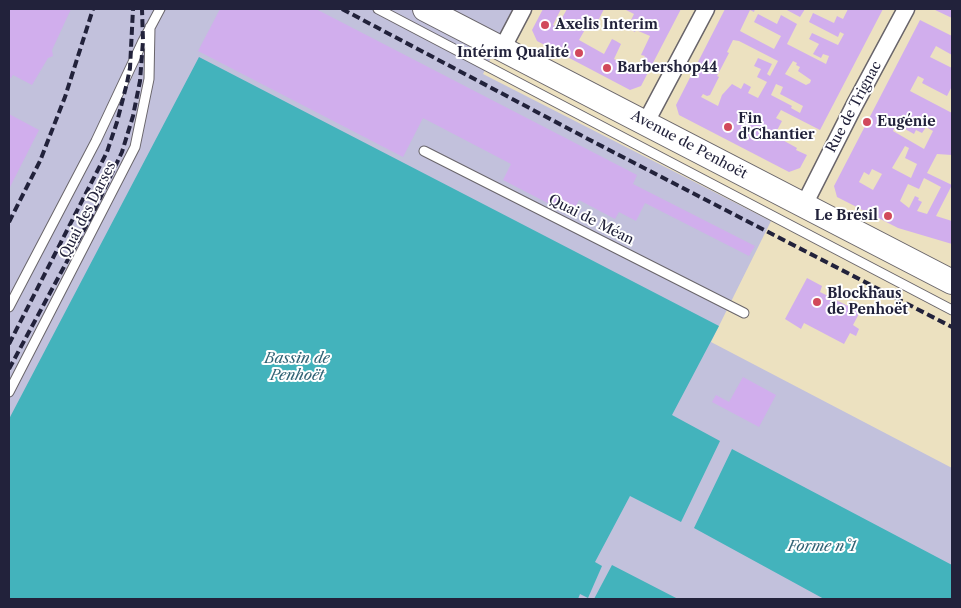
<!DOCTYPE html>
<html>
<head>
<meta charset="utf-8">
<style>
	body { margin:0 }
	#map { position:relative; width:961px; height:608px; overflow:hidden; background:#ece1c0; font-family:"Libre Caslon Text",serif }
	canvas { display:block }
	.frame { position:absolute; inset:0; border:10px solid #22223b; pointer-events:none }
</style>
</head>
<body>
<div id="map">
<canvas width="961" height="608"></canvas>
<div class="frame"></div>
</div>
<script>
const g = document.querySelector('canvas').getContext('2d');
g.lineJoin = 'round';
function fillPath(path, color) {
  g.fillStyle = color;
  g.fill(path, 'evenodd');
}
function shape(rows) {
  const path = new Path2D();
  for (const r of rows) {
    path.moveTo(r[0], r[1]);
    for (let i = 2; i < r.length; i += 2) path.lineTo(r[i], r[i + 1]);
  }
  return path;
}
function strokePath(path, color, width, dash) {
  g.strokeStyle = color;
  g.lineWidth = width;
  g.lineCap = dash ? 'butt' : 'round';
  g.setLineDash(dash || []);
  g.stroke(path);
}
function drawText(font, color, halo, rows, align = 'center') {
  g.font = font + ' "Libre Caslon Text",serif';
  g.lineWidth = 4;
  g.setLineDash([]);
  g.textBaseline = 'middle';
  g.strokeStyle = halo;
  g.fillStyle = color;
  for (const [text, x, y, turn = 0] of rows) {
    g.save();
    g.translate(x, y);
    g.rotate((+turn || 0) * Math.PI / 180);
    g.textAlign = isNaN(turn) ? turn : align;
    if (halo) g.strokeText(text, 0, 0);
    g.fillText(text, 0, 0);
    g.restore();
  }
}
const industrial = shape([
	[9,9,515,9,483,74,771,221,711,342,952,468,952,599,9,599]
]);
const water = shape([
	[199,57,719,326,672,415,720,441,681,522,630,496,595,562,602,566,588,598,580,594,578,599,9,599,9,419],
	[732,449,952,565,952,599,824,599,694,528],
	[612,565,678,599,594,599]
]);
const building = shape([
	[9,9,71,9,52,50,53,56,48,58,32,85,13,75,11,78,9,77],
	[220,9,316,9,637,175,633,184,755,246,749,256,645,203,636,221,619,212,615,219,579,200,574,209,565,212,503,180,511,164,423,118,403,157,198,51],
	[543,9,561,9,553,25,557,27,567,9,604,9,594,29,587,26,579,40,604,54,612,39,616,41,621,44,614,59,637,71,645,56,641,55,650,36,636,30,635,32,627,28,634,14,624,9,681,9,641,86,630,90,537,41,532,30],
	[725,9,755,9,754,12,750,10,740,31,774,49,781,36,754,22,758,14,777,24,781,15,797,24,787,44,826,64,829,56,823,54,821,58,813,54,819,44,809,39,812,33,838,45,844,34,840,32,838,37,809,22,813,13,834,23,837,16,843,19,848,9,883,9,820,130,781,110,776,118,782,121,773,138,778,140,779,138,797,148,796,150,807,155,800,168,789,172,679,115,676,105],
	[733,40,739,41,778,61,770,76,767,74,772,64,758,58,754,66,761,69,757,77,767,82,758,98,748,93,751,87,744,83,741,89,732,84,722,95,718,106,701,97,703,94,707,96,710,95,719,77,717,76,729,53,727,52],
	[793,61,797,63,796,65,800,67,798,71,811,80,810,83,806,85,785,74],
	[776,84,783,87,780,94,803,106,800,113,791,108,792,106,771,95],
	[785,9,805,9,800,17],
	[933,9,952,9,952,18],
	[920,20,952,36,952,55,936,46,930,57,952,68,952,86,947,96,922,83,924,79,918,76,910,91,952,113,952,155,937,154,927,173,952,185,936,216,952,221,952,244,898,228,837,197,834,186],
	[896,124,914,134,916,130,922,133,926,127,933,131,924,149,893,131],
	[905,146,909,148,905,158,917,164,911,178,892,168],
	[872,169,882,174,873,190,859,182,864,172,869,175],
	[924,178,941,187,927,214,917,211,922,202,918,200,919,198,915,196,909,208,900,201,908,184,919,189],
	[9,114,39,130,9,189],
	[807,278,822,286,820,292,860,312,853,325,859,329,856,336,850,333,844,344,804,323,801,329,785,319],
	[743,377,776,395,759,427,712,402,716,395,729,402]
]);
const service = shape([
	[378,9,952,310],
	[424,151,744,313],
	[9,307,96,141,143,41,160,9],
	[9,392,135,147,149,79,150,27]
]);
const minor = shape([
	[502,49,523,9],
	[646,122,706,9],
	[804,205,855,104,906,9]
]);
const secondary = shape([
	[425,9,952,282]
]);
const rail = shape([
	[342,9,588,139,952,327],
	[9,222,40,161,65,97,93,9],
	[9,344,107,152,117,122,127,83,130,68,133,9],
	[9,369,93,213,122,152,133,116,140,81,143,41,142,9]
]);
const markers = [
	[545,25,5,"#d1495b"],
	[579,53,5,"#d1495b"],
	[607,68,5,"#d1495b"],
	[867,122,5,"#d1495b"],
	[728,127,5,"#d1495b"],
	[888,216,5,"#d1495b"],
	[817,302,5,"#d1495b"]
];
const poiNames = [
	["Axelis Interim",555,25],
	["Intérim Qualité",569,53,"right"],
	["Barbershop44",617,68],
	["Fin",738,119],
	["d'Chantier",738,135],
	["Eugénie",877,122],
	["Le Brésil",878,216,"right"],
	["Blockhaus",827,294],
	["de Penhoët",827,310]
];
const streetNames = [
	["Rue de Trignac",854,107,-62],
	["Avenue de Penhoët",689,145,28],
	["Quai des Darses",88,210,-63],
	["Quai de Méan",591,220,27]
];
const waterNames = [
	["Bassin de",297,359],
	["Penhoët",297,376],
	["Forme n°1",822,547]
];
fillPath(industrial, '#c2c1dc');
fillPath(water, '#43b3bc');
fillPath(building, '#d1aeed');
strokePath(service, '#69656a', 11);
strokePath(minor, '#69656a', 19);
strokePath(secondary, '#69656a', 26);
strokePath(service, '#fff', 9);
strokePath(minor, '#fff', 16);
strokePath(secondary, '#fff', 24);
strokePath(rail, '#22223b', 4, [8, 4]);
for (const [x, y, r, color] of markers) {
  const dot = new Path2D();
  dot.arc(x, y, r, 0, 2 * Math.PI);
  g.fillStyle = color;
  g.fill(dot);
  strokePath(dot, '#fff', 2);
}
drawText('bold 14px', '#22223b', '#fff', poiNames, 'left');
drawText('14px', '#22223b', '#fff', streetNames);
drawText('italic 15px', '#316375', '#fff', waterNames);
</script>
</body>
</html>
